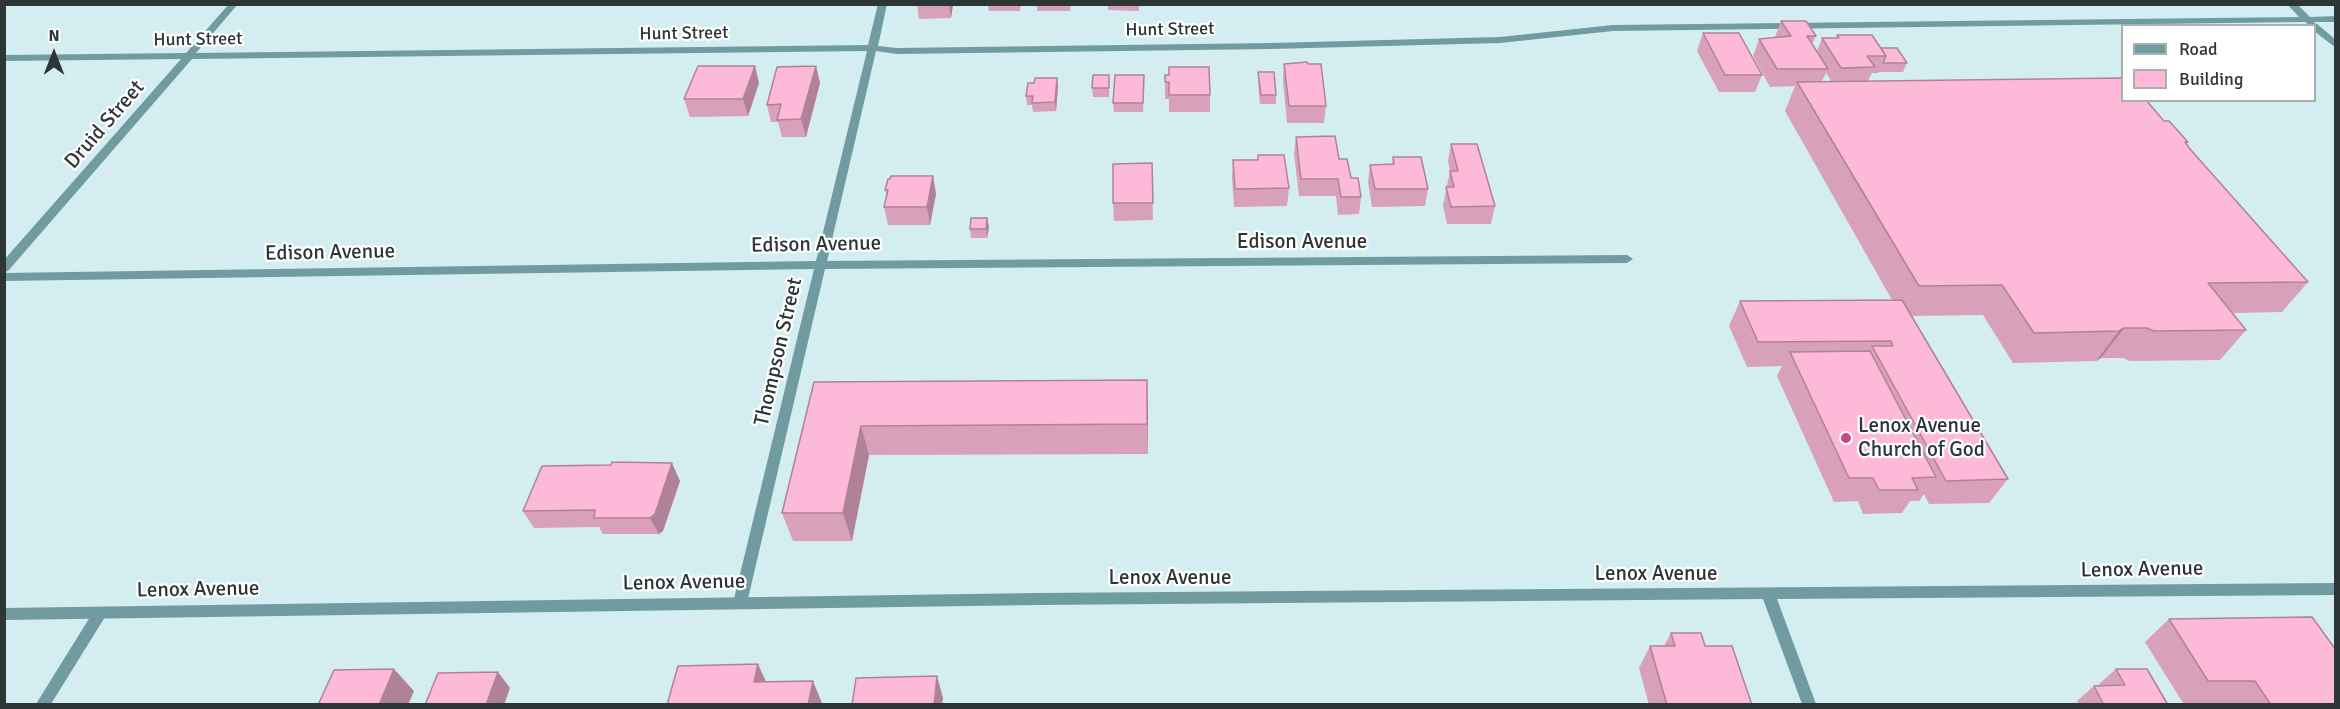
<!DOCTYPE html>
<html>
<head>
<meta charset="utf-8">
<style>
	body { margin:0 }
	#map { position:relative; width:2340px; height:709px; overflow:hidden; background:#d3edf1; font-family:Signika,sans-serif }
	canvas { display:block }
	.frame { position:absolute; inset:0; border:6px solid #2c3637; pointer-events:none }
	.legend { position:absolute; left:2121px; top:24px; width:195px; height:78px; box-sizing:border-box; background:#fff; border:2px solid #abafaf; margin:0; padding:8px 10px; list-style:none; font-size:18px; color:#2c3637 }
	.legend li { display:flex; align-items:center; gap:12px; height:30px }
	.legend b { width:30px; border:2px solid #abafaf }
	.north { position:absolute; left:24px; top:24px; width:60px; height:60px; -webkit-text-stroke:4px #fff; paint-order:stroke; rotate:0deg; font-size:16px; font-weight:700; line-height:24px; text-align:center; color:#2c3637 }
	.north::after { content:''; display:block; margin:auto; width:21px; height:27px; background:#2c3637; clip-path:polygon(50% 0,100% 100%,50% 72%,0 100%) }
</style>
</head>
<body>
<div id="map">
<canvas width="2340" height="709"></canvas>
<div class="frame"></div>
<ul class="legend">
<li><b style="height:8px;background:#709ba1"></b>Road</li>
<li><b style="height:16px;background:#fcbad8"></b>Building</li>
</ul>
<div class="north">N</div>
</div>
<script>
const g = document.querySelector('canvas').getContext('2d');
g.lineJoin = 'round';
function shape(rows) {
  const path = new Path2D();
  for (const r of rows) {
    path.moveTo(r[0], r[1]);
    for (let i = 2; i < r.length; i += 2) path.lineTo(r[i], r[i + 1]);
  }
  return path;
}
function fillPath(path, color) {
  g.fillStyle = color;
  g.fill(path, 'evenodd');
}
function strokePath(path, color, width, dash) {
  g.strokeStyle = color;
  g.lineWidth = width;
  g.lineCap = dash ? 'butt' : 'round';
  g.setLineDash(dash || []);
  g.stroke(path);
}
function drawText(font, color, halo, rows, align = 'center') {
  g.font = font + ' Signika,sans-serif';
  g.lineWidth = 4.5;
  g.setLineDash([]);
  g.textBaseline = 'middle';
  g.strokeStyle = halo;
  g.fillStyle = color;
  for (const [text, x, y, turn = 0] of rows) {
    g.save();
    g.translate(x, y);
    g.rotate((+turn || 0) * Math.PI / 180);
    g.textAlign = isNaN(turn) ? turn : align;
    if (halo) g.strokeText(text, 0, 0);
    g.fillText(text, 0, 0);
    g.restore();
  }
}
const minor = shape([
	[229,4,238,4,196,53,868,45,878,4,887,4,878,46,897,48,1271,43,1500,37,1613,25,2299,17,2287,4,2297,4,2310,17,2336,16,2336,22,2315,22,2314,23,2317,24,2336,40,2336,48,2314,31,2314,26,2310,26,2305,22,1613,31,1500,43,1271,49,897,54,876,51,827,261,1627,255,1633,259,1627,263,825,269,747,603,745,607,740,609,735,607,733,603,814,269,4,281,4,273,816,261,867,51,192,59,8,271,4,272,4,260,181,59,4,61,4,55,186,53,229,4],
	[100,607,105,609,107,613,105,617,51,704,36,704,95,609,100,607]
]);
const tertiary = shape([
	[2336,583,2336,595,1777,599,1816,704,1802,704,1763,599,1038,605,4,620,4,608,1038,593,2336,583]
]);
const wall = shape([
	[917,4,953,4,951,18,919,19],
	[988,4,1021,4,1020,11,989,11],
	[1037,4,1071,4,1070,11,1037,11],
	[1108,4,1139,4,1139,11,1108,10],
	[1781,21,1816,36,1812,44,1817,51,1822,38,1836,38,1837,35,1881,48,1907,63,1903,72,1879,72,1878,73,1872,73,1868,81,2164,121,2188,142,2187,144,2190,149,2308,282,2282,312,2232,313,2246,330,2220,360,2130,361,2123,358,2101,358,2096,361,2013,363,1983,315,1912,316,2008,479,1989,503,1929,504,1924,494,1919,501,1910,501,1902,513,1863,514,1858,501,1834,502,1777,376,1782,366,1747,367,1729,326,1740,301,1892,300,1785,111,1795,86,1770,87,1753,56,1759,39,1775,37],
	[1826,73,1831,81,1822,81],
	[1703,33,1762,75,1755,92,1719,92,1697,51],
	[1284,64,1326,106,1324,123,1287,123,1283,81],
	[816,66,820,83,806,137,782,137,778,122,771,122,767,105],
	[1258,72,1276,95,1276,104,1260,104,1258,81],
	[1109,75,1109,97,1093,97,1092,88],
	[1144,75,1143,112,1114,112,1113,103],
	[1165,75,1210,95,1210,112,1169,112,1169,99,1165,99],
	[1057,78,1058,87,1056,111,1033,112,1032,105,1027,105,1026,96,1034,83],
	[759,83,748,116,690,117,684,99],
	[1296,137,1339,159,1361,197,1359,214,1338,215,1336,196,1299,196,1294,154],
	[1451,144,1495,206,1491,224,1447,224,1443,205,1450,171,1448,161],
	[1258,155,1289,188,1287,206,1234,207,1232,178,1233,160,1257,160],
	[1393,157,1428,189,1425,206,1372,207,1368,182,1370,165,1392,164],
	[1152,163,1153,220,1114,221,1113,203],
	[933,176,936,194,930,225,888,225,884,207,887,196,885,190],
	[987,218,989,227,987,238,971,238,970,229],
	[1147,380,1148,454,869,455,852,541,793,541,782,513,814,382],
	[680,481,663,531,659,534,603,534,599,527,534,528,523,511],
	[2169,619,2336,705,2229,705,2228,703,2183,703,2145,642],
	[1671,633,1705,646,1752,705,1649,705,1639,668,1650,646,1664,646],
	[2116,669,2168,705,2079,705,2077,701,2094,686,2100,686,2099,684]
]);
const shadedWall = shape([
	[949,4,953,4,951,18],
	[755,66,759,83,748,116,743,99],
	[816,66,820,83,806,137,801,119],
	[1057,78,1058,87,1056,111,1055,102],
	[933,176,936,194,930,225,927,207],
	[987,218,989,227,987,238,986,229],
	[2124,328,2101,358,2096,361,2119,331],
	[1147,380,1148,410,1148,454,1147,424],
	[861,426,869,455,852,541,843,513],
	[672,463,680,481,663,531,659,534,650,518],
	[758,664,768,686,754,682],
	[394,669,414,691,408,705,379,705],
	[498,672,510,688,504,705,486,705],
	[937,676,943,698,942,705,934,705],
	[813,681,822,703,821,705,808,705]
]);
const building = shape([
	[1781,21,1806,21,1816,36,1807,36,1828,69,1777,69,1759,39,1791,36,1781,21],
	[1703,33,1739,33,1762,75,1725,75,1703,33],
	[1837,35,1872,35,1886,56,1867,56,1875,67,1841,68,1822,38,1839,38,1837,35],
	[1881,48,1897,48,1907,63,1883,63,1886,56,1881,48],
	[1307,62,1308,64,1321,64,1326,106,1289,106,1284,64,1307,62],
	[698,66,755,66,743,99,684,99,698,66],
	[816,66,801,119,777,120,781,104,767,105,777,67,816,66],
	[1169,67,1209,67,1210,95,1169,95,1169,82,1165,82,1165,75,1169,75,1169,67],
	[1258,72,1274,72,1276,95,1261,95,1258,72],
	[1093,75,1109,75,1109,88,1092,88,1093,75],
	[1115,75,1144,75,1143,103,1113,103,1115,75],
	[1035,78,1057,78,1055,102,1032,103,1033,96,1026,96,1028,83,1034,83,1035,78],
	[2122,78,2122,100,2146,100,2164,121,2169,121,2188,142,2185,142,2190,149,2308,282,2208,283,2246,330,2154,331,2147,328,2124,328,2119,331,2034,333,2002,285,1919,286,1797,82,2122,78],
	[1335,136,1339,159,1347,159,1351,178,1358,178,1361,197,1341,197,1338,179,1301,179,1296,137,1335,136],
	[1451,144,1477,144,1495,206,1451,207,1446,187,1454,187,1450,171,1458,171,1451,144],
	[1258,155,1284,155,1289,188,1235,189,1233,160,1258,160,1258,155],
	[1393,157,1421,157,1428,189,1375,189,1370,165,1394,164,1393,157],
	[1152,163,1153,203,1113,203,1113,164,1152,163],
	[891,176,933,176,927,207,884,207,888,190,885,190,888,179,890,179,891,176],
	[971,218,987,218,986,229,970,229,971,218],
	[1902,300,2008,479,1946,481,1872,346,1893,346,1891,341,1758,342,1740,301,1902,300],
	[1870,351,1936,477,1912,478,1918,490,1879,490,1873,478,1849,478,1790,352,1870,351],
	[1147,380,1147,424,861,426,843,513,782,513,814,382,1147,380],
	[612,462,672,463,655,514,650,518,594,518,595,510,523,511,542,466,611,465,612,462],
	[2312,617,2336,650,2336,705,2271,705,2255,681,2208,681,2169,619,2312,617],
	[1671,633,1701,633,1705,646,1732,646,1752,705,1667,705,1650,646,1675,646,1671,633],
	[758,664,754,682,813,681,808,705,667,705,678,666,758,664],
	[394,669,379,705,318,705,334,670,394,669],
	[2116,669,2147,669,2168,705,2104,705,2094,686,2125,685,2116,669],
	[498,672,486,705,425,705,438,673,498,672],
	[937,676,934,705,852,705,856,678,937,676]
]);
const markers = [
	[1846,438,6,"#c8468d"]
];
const farStreetnames = [
	["Hunt Street",1170,30,-1],
	["Hunt Street",684,34,-1],
	["Hunt Street",198,40,-1]
];
const streetNames = [
	["Druid Street",105,125,-49],
	["Edison Avenue",1302,242],
	["Edison Avenue",816,245,-1],
	["Edison Avenue",330,253,-1],
	["Thompson Street",779,352,-77],
	["Lenox Avenue",2142,570,-1],
	["Lenox Avenue",1656,574],
	["Lenox Avenue",1170,578],
	["Lenox Avenue",684,583,-1],
	["Lenox Avenue",198,590,-1]
];
const poiNames = [
	["Lenox Avenue",1858,426],
	["Church of God",1858,450]
];
fillPath(minor, '#709ba1');
fillPath(tertiary, '#709ba1');
fillPath(wall, '#d9a0ba');
fillPath(shadedWall, '#b08297');
fillPath(building, '#fcbad8');
strokePath(building, '#b08297', 1.5);
for (const [x, y, r, color] of markers) {
  const dot = new Path2D();
  dot.arc(x, y, r, 0, 2 * Math.PI);
  g.fillStyle = color;
  g.fill(dot);
  strokePath(dot, '#fff', 2);
}
drawText('18px', '#2c3637', '#fff', farStreetnames);
drawText('21px', '#2c3637', '#fff', streetNames);
drawText('21px', '#2c3637', '#fff', poiNames, 'left');
</script>
</body>
</html>
